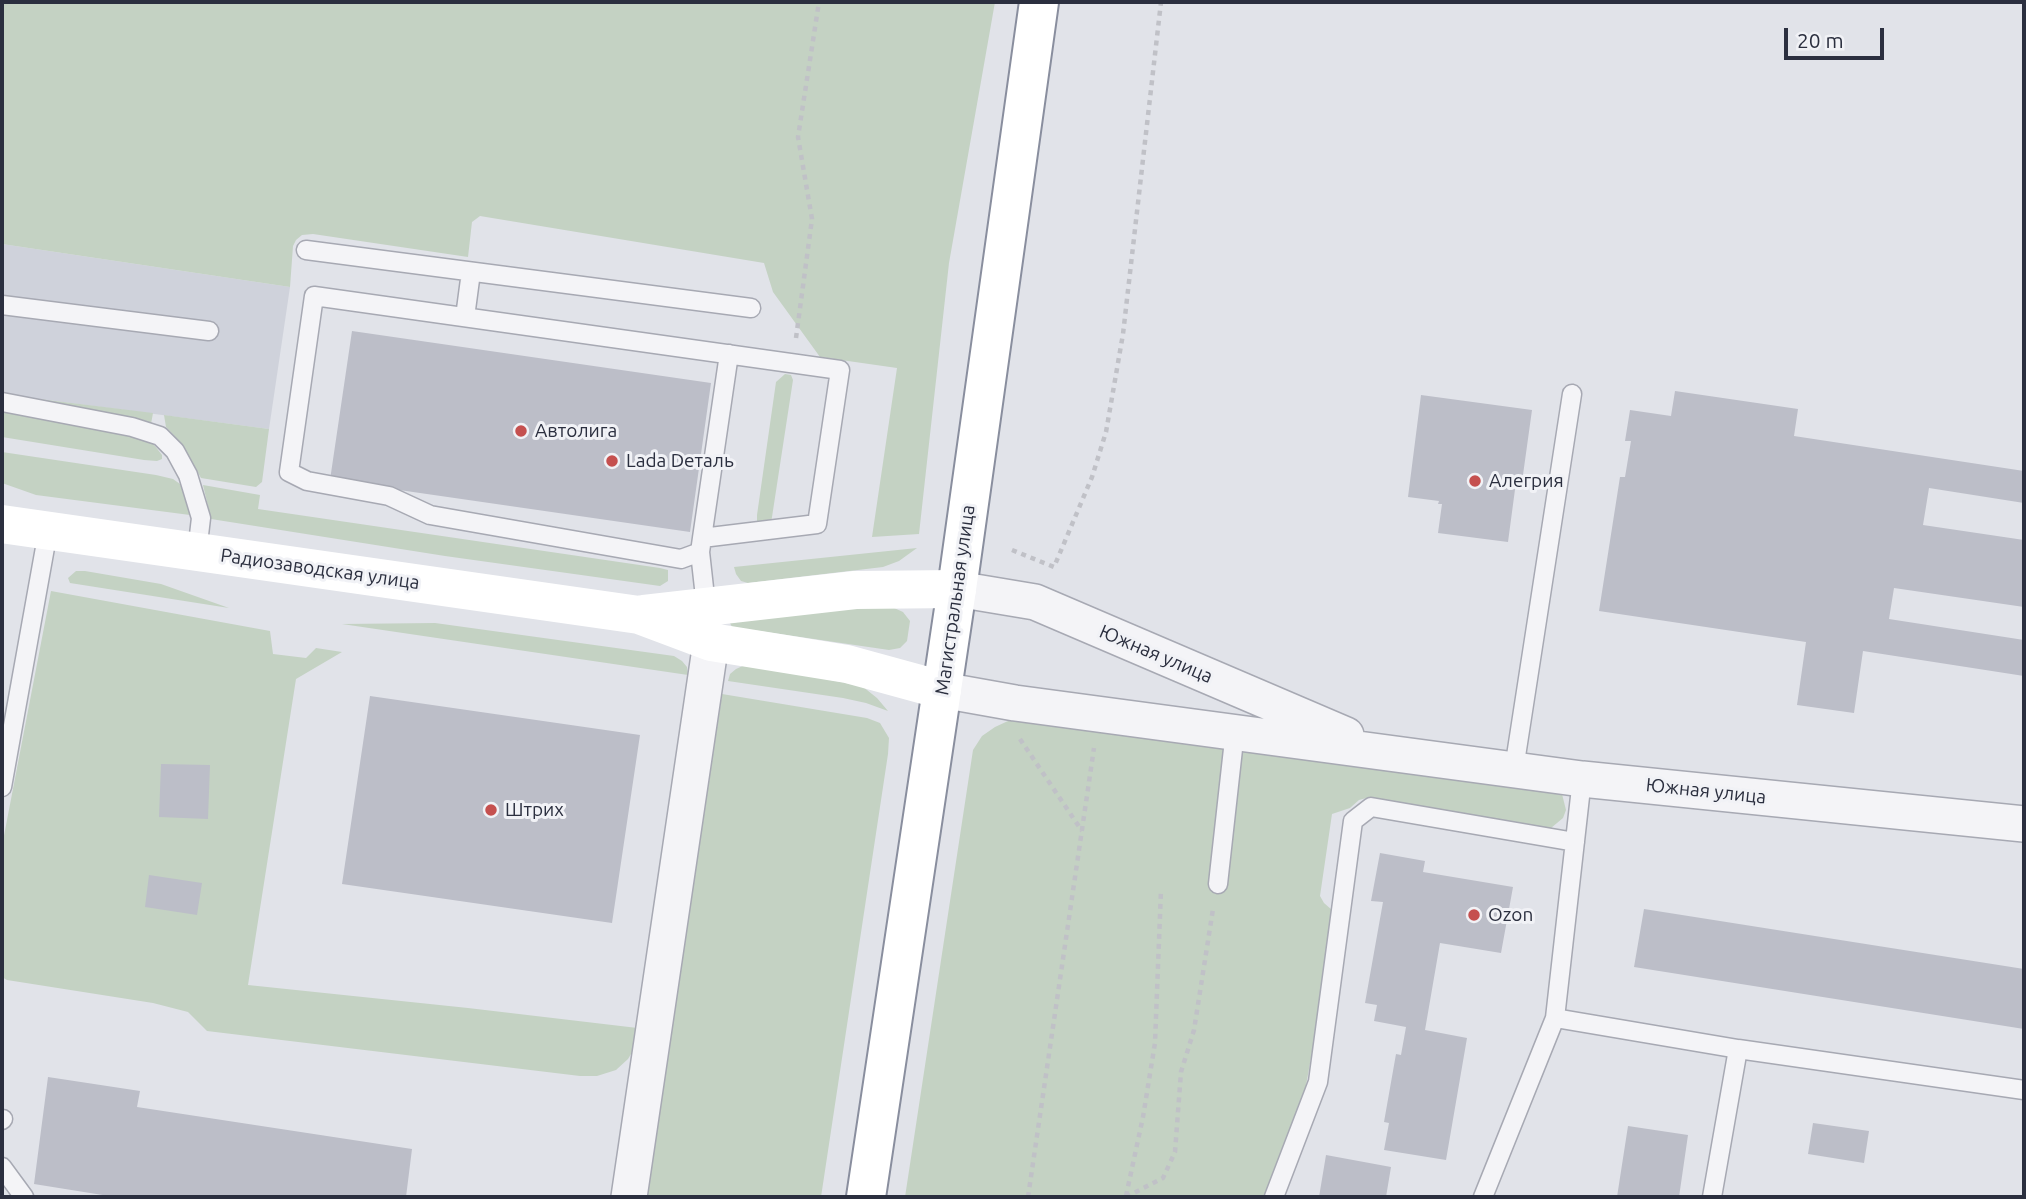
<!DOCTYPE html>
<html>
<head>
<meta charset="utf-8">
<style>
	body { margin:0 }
	#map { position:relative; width:2026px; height:1199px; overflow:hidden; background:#e1e3e9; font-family:Ubuntu,sans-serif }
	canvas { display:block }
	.frame { position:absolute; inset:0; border:4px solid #2b2f3f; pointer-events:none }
	.scale { position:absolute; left:1784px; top:28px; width:100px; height:32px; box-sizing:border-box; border:4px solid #2b2f3f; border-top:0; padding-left:9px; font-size:21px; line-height:24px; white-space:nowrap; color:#2b2f3f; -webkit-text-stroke:5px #f1f2f6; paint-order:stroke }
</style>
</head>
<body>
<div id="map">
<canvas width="2026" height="1199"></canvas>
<div class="frame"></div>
<div class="scale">20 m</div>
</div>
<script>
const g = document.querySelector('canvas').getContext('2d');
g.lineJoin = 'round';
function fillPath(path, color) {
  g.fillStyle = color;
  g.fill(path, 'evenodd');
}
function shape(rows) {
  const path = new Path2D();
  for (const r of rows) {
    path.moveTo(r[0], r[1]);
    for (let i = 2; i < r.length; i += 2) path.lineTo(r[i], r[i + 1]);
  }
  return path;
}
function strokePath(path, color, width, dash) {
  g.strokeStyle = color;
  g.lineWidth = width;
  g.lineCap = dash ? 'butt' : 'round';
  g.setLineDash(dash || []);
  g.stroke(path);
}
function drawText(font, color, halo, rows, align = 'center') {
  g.font = font + ' Ubuntu,sans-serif';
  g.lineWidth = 6;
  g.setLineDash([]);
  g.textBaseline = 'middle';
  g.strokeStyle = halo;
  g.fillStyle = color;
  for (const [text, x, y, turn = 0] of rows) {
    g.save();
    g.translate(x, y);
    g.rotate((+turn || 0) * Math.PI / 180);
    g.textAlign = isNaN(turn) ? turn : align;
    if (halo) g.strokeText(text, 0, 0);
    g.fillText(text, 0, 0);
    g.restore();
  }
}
const built = shape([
	[2,244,290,287,269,429,2,394]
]);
const green = shape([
	[2,2,995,2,949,263,919,534,872,537,897,368,820,357,773,292,764,263,480,216,472,222,468,257,313,234,302,235,296,240,293,246,290,287,2,244],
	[785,374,791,375,793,380,772,517,771,522,761,524,757,521,757,515,776,382],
	[15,396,153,413,151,424],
	[2,410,133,435,147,439,155,446,162,455,162,459,157,461,144,460,2,437],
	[164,415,269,429,262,482,256,487,201,478,181,443,166,427],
	[2,452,156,475,173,479,180,484,186,498,190,515,36,495,2,483],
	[203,485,260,495,258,509,660,568,668,570,668,581,660,586,445,556,211,519],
	[917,548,899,561,883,567,748,583,741,581,736,574,734,567],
	[76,571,85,571,161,584,229,608,70,583,68,578],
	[51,591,270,631,273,654,306,658,316,648,342,652,296,679,248,985,468,1008,646,1029,628,1059,616,1070,597,1076,580,1076,207,1031,188,1012,153,1003,7,980,2,977,2,846],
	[846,607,892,607,903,612,910,621,907,641,900,648,889,650,732,627,730,623],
	[435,623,674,656,682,661,687,667,688,675,342,624],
	[747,664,862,686,877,698,888,711,866,703,843,698,728,681,730,674,736,669],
	[722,694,867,718,880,723,889,738,888,754,821,1197,647,1197],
	[1025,718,1562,794,1566,810,1563,818,1551,828,1536,827,1370,797,1359,800,1350,808,1332,814,1320,896,1324,903,1332,910,1335,918,1321,1002,1305,1091,1264,1197,905,1197,973,750,982,736,995,727,1008,721]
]);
const building = shape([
	[352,331,711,383,690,532,330,480],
	[1675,391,1798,409,1794,436,2024,471,2024,503,1929,488,1923,525,2024,540,2024,607,1894,588,1889,619,2024,640,2024,676,1863,651,1854,713,1797,705,1806,642,1599,611,1620,477,1625,477,1631,441,1625,441,1630,410,1671,416],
	[1421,395,1532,410,1522,482,1516,482,1508,542,1438,533,1442,504,1438,504,1439,501,1408,497],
	[370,696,640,735,612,923,342,884],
	[161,764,210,765,208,819,159,817],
	[1380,853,1425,861,1423,872,1513,887,1501,953,1440,943,1425,1030,1467,1038,1446,1160,1384,1150,1389,1123,1384,1122,1396,1054,1401,1055,1406,1027,1374,1021,1377,1005,1365,1003,1383,902,1371,901],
	[149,875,202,883,197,915,145,907],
	[1644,909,2024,969,2024,1029,1634,967],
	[48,1077,140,1091,137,1107,412,1149,406,1197,115,1197,34,1184],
	[1813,1123,1869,1131,1864,1163,1808,1154],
	[1628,1126,1688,1135,1679,1197,1617,1197],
	[1326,1155,1391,1167,1386,1197,1319,1197]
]);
const path = shape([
	[796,338,812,219,798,137,819,2],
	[1012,550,1054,567,1092,477,1106,432,1123,334,1161,2],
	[1020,739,1082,831],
	[1126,1196,1143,1117,1155,1043,1161,890],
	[1028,1197,1094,748],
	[1126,1197,1163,1178,1175,1152,1181,1072,1194,1030,1213,909]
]);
const lane = shape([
	[306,250,751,308],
	[2,305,209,331],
	[465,317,471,272],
	[2,402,132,427,160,436,175,451,188,475,201,518,197,552],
	[702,538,817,524,840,370,314,296,289,472,307,481,389,496,430,515,681,559,700,552,702,538,729,354],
	[700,552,706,606],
	[1514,769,1572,394],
	[1582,779,1555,1018,1738,1049,2024,1090],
	[2,787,48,531],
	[1218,884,1235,731],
	[2,1120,3,1119],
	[2,1167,24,1197],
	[1274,1197,1318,1082,1353,821,1371,807,1575,842],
	[1483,1197,1555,1018],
	[1712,1197,1738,1049]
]);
const street = shape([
	[957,589,1035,602,1346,735],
	[942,690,1015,703,1582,779,2024,824],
	[629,1197,711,642]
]);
const secondary = shape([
	[2,524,639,615,711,642,847,664,942,690],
	[644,614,855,590,957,589]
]);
const highway = shape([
	[866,1197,957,589,1039,2]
]);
const markers = [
	[521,431,7,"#c5504f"],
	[612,461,7,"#c5504f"],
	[1475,481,7,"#c5504f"],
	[491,810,7,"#c5504f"],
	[1474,915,7,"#c5504f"]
];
const poiNames = [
	["Автолига",535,431],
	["Lada Dеталь",626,461],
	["Алегрия",1489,481],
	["Штрих",505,810],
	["Ozon",1488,915]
];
const streetNames = [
	["Радиозаводская улица",320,569,8],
	["Магистральная улица",955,600,-82],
	["Южная улица",1156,654,23],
	["Южная улица",1706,791,6]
];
fillPath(built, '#cfd2db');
fillPath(green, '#c4d2c3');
fillPath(building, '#bcbec8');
strokePath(lane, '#a7a9b3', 21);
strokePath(street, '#a7a9b3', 38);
strokePath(highway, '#898e9e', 42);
strokePath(path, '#c0c1c7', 4.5, [5, 5]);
strokePath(lane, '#f4f4f7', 18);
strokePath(street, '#f4f4f7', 35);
strokePath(secondary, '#fff', 38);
strokePath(highway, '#fff', 38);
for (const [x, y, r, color] of markers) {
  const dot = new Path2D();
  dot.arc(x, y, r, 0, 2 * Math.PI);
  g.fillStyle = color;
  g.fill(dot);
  strokePath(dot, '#f1f2f6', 2.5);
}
drawText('19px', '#2b2f3f', '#f1f2f6', poiNames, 'left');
drawText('19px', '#2b2f3f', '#f1f2f6', streetNames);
</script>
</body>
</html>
